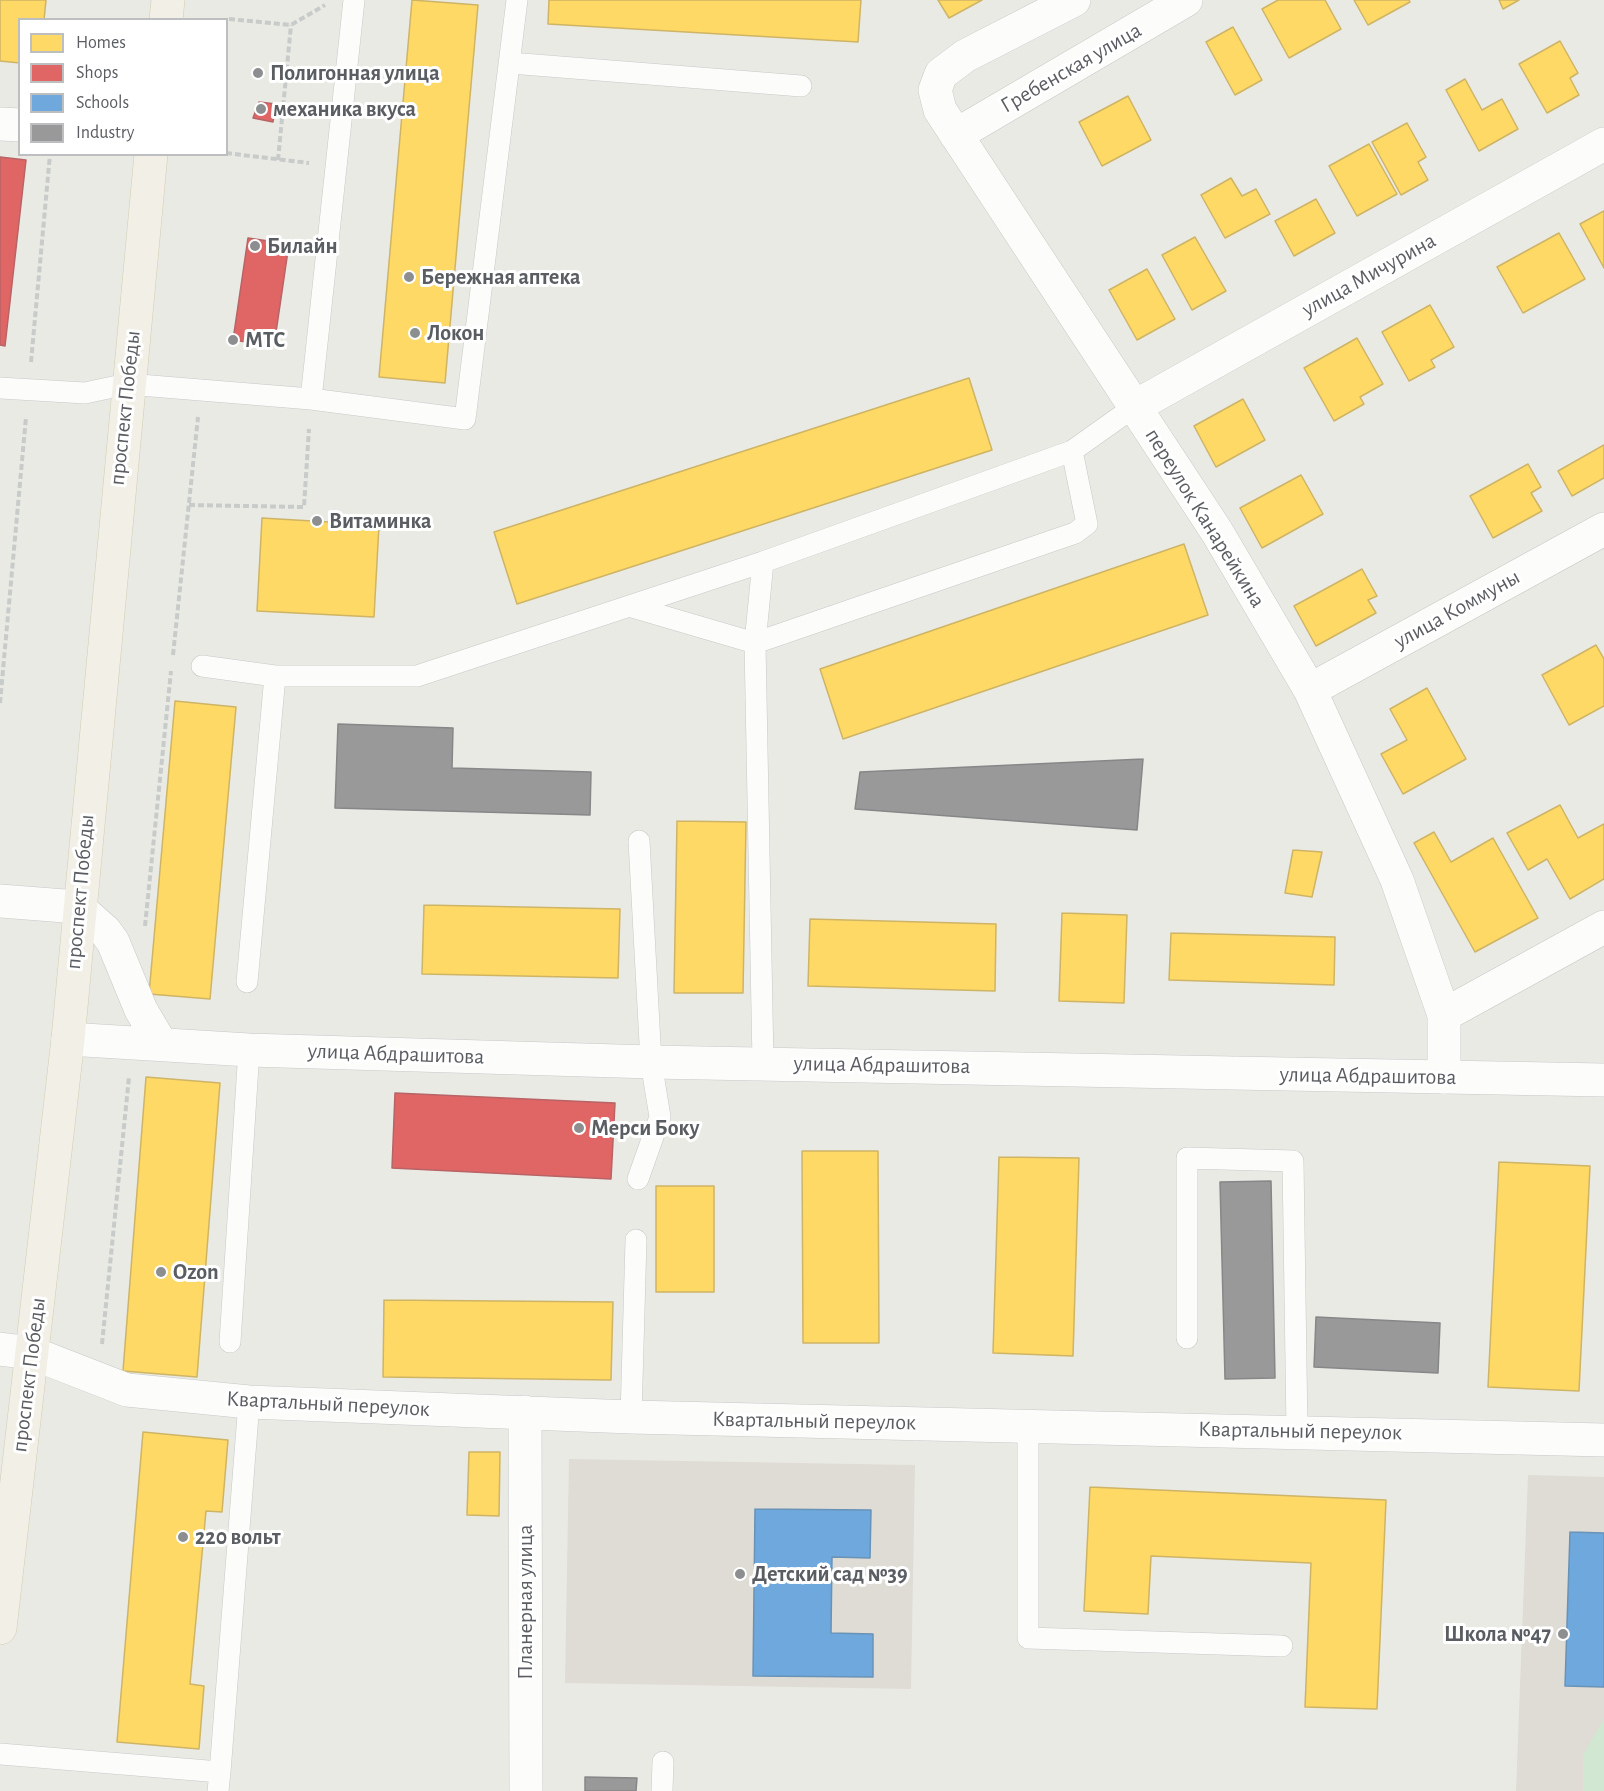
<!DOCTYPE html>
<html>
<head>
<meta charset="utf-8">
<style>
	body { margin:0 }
	#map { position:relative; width:1604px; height:1791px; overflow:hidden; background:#eaeae5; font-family:"Alegreya Sans",sans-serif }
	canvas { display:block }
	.legend { position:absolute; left:18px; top:18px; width:210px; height:138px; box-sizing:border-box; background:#fff; border:2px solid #bdbec0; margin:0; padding:8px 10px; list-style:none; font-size:18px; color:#5a5d62 }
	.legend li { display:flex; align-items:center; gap:12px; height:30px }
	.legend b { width:30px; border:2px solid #bdbec0 }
</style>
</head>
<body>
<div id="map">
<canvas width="1604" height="1791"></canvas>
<ul class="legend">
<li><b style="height:16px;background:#ffd966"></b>Homes</li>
<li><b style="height:16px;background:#e06666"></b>Shops</li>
<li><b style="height:16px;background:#6fa8dc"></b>Schools</li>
<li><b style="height:16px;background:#999"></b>Industry</li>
</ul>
</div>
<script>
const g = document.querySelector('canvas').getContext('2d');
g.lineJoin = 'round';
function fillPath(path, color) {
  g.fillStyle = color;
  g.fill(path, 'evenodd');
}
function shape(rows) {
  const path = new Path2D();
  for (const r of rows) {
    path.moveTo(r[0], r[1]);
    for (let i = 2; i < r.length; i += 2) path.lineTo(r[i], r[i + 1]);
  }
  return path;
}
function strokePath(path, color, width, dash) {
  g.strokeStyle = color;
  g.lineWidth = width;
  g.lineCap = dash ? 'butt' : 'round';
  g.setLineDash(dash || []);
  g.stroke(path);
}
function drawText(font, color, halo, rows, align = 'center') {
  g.font = font + ' "Alegreya Sans",sans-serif';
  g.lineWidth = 6;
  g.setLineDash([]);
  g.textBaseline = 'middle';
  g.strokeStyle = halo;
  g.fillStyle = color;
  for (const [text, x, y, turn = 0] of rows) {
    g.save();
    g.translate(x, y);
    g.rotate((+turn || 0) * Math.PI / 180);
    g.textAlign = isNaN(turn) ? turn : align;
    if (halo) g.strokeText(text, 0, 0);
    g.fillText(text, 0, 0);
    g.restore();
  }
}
const education = shape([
	[569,1459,915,1465,911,1689,565,1683],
	[1528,1475,1604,1477,1604,1791,1516,1791]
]);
const green = shape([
	[1604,1719,1604,1791,1583,1791,1583,1755]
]);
const homes = shape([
	[0,0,46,0,44,20,20,20,20,63,0,61,0,0],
	[412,0,478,5,445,383,379,377,412,0],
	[549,0,861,0,858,42,548,24,549,0],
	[938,0,982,0,949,18,938,0],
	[1278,0,1325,0,1341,29,1289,58,1262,9,1278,0],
	[1354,0,1409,0,1410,2,1368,25,1354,0],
	[1499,0,1519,0,1503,9,1499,0],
	[1233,27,1262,80,1235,95,1206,42,1233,27],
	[1560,41,1578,73,1570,78,1579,95,1547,113,1519,64,1560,41],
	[1465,79,1482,110,1502,99,1518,129,1479,151,1446,90,1465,79],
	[1128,96,1151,140,1102,166,1079,122,1128,96],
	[1407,123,1426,157,1418,162,1428,180,1401,195,1372,142,1407,123],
	[1369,144,1397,194,1357,216,1329,166,1369,144],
	[1231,178,1242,196,1256,189,1270,214,1225,238,1201,195,1231,178],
	[1316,199,1335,233,1294,256,1275,221,1316,199],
	[1604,211,1604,268,1580,224,1604,211],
	[1559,233,1585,279,1523,313,1497,267,1559,233],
	[1195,237,1226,291,1192,310,1162,255,1195,237],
	[1147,269,1175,319,1137,340,1109,290,1147,269],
	[1430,305,1454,347,1431,360,1435,367,1409,381,1382,332,1430,305],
	[1357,338,1383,384,1360,397,1364,404,1334,421,1304,368,1357,338],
	[969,378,992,450,517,604,494,532,969,378],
	[1243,399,1265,440,1216,467,1194,426,1243,399],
	[1604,445,1604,478,1572,496,1558,471,1604,445],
	[1528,464,1541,487,1531,493,1542,511,1493,538,1470,496,1528,464],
	[1301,475,1323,514,1262,548,1240,508,1301,475],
	[262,518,379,525,374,617,257,611,262,518],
	[1184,544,1208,615,843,739,820,669,1184,544],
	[1362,569,1377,596,1368,600,1376,613,1316,646,1294,606,1362,569],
	[1596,645,1604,659,1604,706,1569,725,1542,675,1596,645],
	[1427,688,1466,759,1403,794,1381,754,1407,740,1390,709,1427,688],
	[175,701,236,707,210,999,149,994,175,701],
	[1560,805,1578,838,1604,824,1604,879,1570,899,1547,859,1528,870,1507,833,1560,805],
	[677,821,746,822,743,993,674,993,677,821],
	[1434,832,1451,862,1493,838,1538,918,1475,952,1414,843,1434,832],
	[1293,850,1322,852,1312,897,1285,893,1293,850],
	[424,905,620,909,618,978,422,974,424,905],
	[1062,913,1127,915,1124,1003,1059,1001,1062,913],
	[810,919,996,924,995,991,808,986,810,919],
	[1171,933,1335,937,1334,985,1169,980,1171,933],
	[146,1077,220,1083,197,1377,123,1371,146,1077],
	[802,1151,878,1151,879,1343,803,1343,802,1151],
	[999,1157,1079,1158,1073,1356,993,1353,999,1157],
	[1499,1162,1590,1166,1579,1391,1488,1387,1499,1162],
	[656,1186,714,1186,714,1292,656,1292,656,1186],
	[384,1300,613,1302,611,1380,383,1377,384,1300],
	[143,1432,228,1440,222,1512,206,1511,190,1684,204,1686,199,1749,117,1742,143,1432],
	[469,1452,500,1452,499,1516,467,1515,469,1452],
	[1090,1487,1386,1500,1377,1709,1305,1707,1311,1563,1151,1556,1148,1614,1084,1611,1090,1487]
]);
const shops = shape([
	[259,102,276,104,273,122,253,118,259,102],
	[0,157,26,160,5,346,0,345,0,157],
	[248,238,289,244,274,346,233,340,248,238],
	[395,1093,615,1103,611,1179,392,1168,395,1093]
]);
const schools = shape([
	[755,1509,871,1510,870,1558,832,1557,831,1633,873,1634,873,1677,753,1676,755,1509],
	[1570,1532,1604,1533,1604,1687,1565,1686,1570,1532]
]);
const industry = shape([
	[338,724,453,728,452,768,591,772,590,815,335,808,338,724],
	[1143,759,1137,830,855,809,860,772,1143,759],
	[1271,1181,1275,1378,1225,1379,1220,1182,1271,1181],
	[1316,1317,1440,1323,1438,1373,1314,1367,1316,1317],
	[585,1777,637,1778,636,1791,585,1791,585,1777]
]);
const path = shape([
	[229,19,291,25,325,5],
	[226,153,309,163],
	[278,160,291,25],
	[31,362,50,154],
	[189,505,304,507,309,429],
	[173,655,198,417],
	[0,703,26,417],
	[145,926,171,671],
	[102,1344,129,1077]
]);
const service = shape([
	[510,63,801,86],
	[0,388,85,393,127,384,311,399,354,0],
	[311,399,465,419,517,0],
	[763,562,755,643,763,1063],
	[632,607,755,643,1075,533,1087,524,1072,451],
	[202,666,275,676,417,676,763,562,1072,451,1134,407],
	[247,982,275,676],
	[638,1179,660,1117,651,1062,639,841],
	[1187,1338,1187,1158,1293,1161,1297,1431],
	[230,1342,249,1050],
	[631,1417,636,1240],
	[1028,1425,1028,1638,1282,1646],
	[0,1754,220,1772,249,1402],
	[218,1791,220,1772],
	[662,1791,663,1762]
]);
const minor = shape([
	[1074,0,965,56,941,74,935,90,940,110,1217,532,1310,690,1397,880,1444,1015],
	[0,124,20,125],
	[956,135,1186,0],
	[1134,407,1604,144],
	[1310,690,1604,529],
	[1444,1077,1444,1015,1604,927],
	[32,1353,127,1390,249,1402,631,1417,1604,1440],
	[525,1412,526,1791]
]);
const tertiary = shape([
	[78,907,105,931,113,942,141,1010,161,1044],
	[68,1039,249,1050,651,1062,1604,1080]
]);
const secondary = shape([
	[0,901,78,907],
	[0,1349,32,1353]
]);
const primary = shape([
	[166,20,168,0],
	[0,1628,68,1039,151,154]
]);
const markers = [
	[258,73,6,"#8c8e90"],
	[261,109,6,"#8c8e90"],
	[255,246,6,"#8c8e90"],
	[409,277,6,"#8c8e90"],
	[415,333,6,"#8c8e90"],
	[233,340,6,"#8c8e90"],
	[317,521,6,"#8c8e90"],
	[579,1128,6,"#8c8e90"],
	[161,1272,6,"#8c8e90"],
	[183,1537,6,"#8c8e90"],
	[740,1574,6,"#8c8e90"],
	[1563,1634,6,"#8c8e90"]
];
const streetNames = [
	["Гребенская улица",1071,68,-30],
	["улица Мичурина",1369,275,-29],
	["проспект Победы",125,408,-84],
	["переулок Канарейкина",1205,518,58],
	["улица Коммуны",1457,609,-29],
	["проспект Победы",80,892,-85],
	["улица Абдрашитова",396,1054,2],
	["улица Абдрашитова",882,1065,1],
	["улица Абдрашитова",1368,1076,1],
	["проспект Победы",29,1375,-83],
	["Квартальный переулок",328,1404,3],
	["Квартальный переулок",814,1421,1],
	["Квартальный переулок",1300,1431,1],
	["Планерная улица",525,1602,-90]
];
const poiNames = [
	["Полигонная улица",270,73],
	["механика вкуса",273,109],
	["Билайн",267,246],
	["Бережная аптека",421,277],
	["Локон",427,333],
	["МТС",245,340],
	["Витаминка",329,521],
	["Мерси Боку",591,1128],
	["Ozon",173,1272],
	["220 вольт",195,1537],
	["Детский сад №39",752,1574],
	["Школа №47",1551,1634,"right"]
];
fillPath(education, '#dedcd4');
fillPath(green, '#d2e7d1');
fillPath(homes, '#ffd966');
strokePath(homes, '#ceb465', 1.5);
fillPath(shops, '#e06666');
strokePath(shops, '#b86365', 1.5);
fillPath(schools, '#6fa8dc');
strokePath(schools, '#6992b7', 1.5);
fillPath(industry, '#999');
strokePath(industry, '#868788', 1.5);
strokePath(service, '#c7c7c7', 22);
strokePath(minor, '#c7c7c7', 34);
strokePath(tertiary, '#c7c7c7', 34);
strokePath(secondary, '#c7c8c8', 34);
strokePath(primary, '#d2cbb2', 34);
strokePath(path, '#c7cbc9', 4, [6, 3]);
strokePath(service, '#fcfcfb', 21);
strokePath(minor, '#fcfcfb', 33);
strokePath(tertiary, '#fcfcfb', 33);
strokePath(secondary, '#fcfcfb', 33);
strokePath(primary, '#f2f0e6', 33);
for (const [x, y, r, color] of markers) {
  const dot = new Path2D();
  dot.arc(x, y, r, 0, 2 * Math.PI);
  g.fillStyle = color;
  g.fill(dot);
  strokePath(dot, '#fff', 2);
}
drawText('22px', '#5a5d62', '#fff', streetNames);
drawText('bold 22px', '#5a5d62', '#fff', poiNames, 'left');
</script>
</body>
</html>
